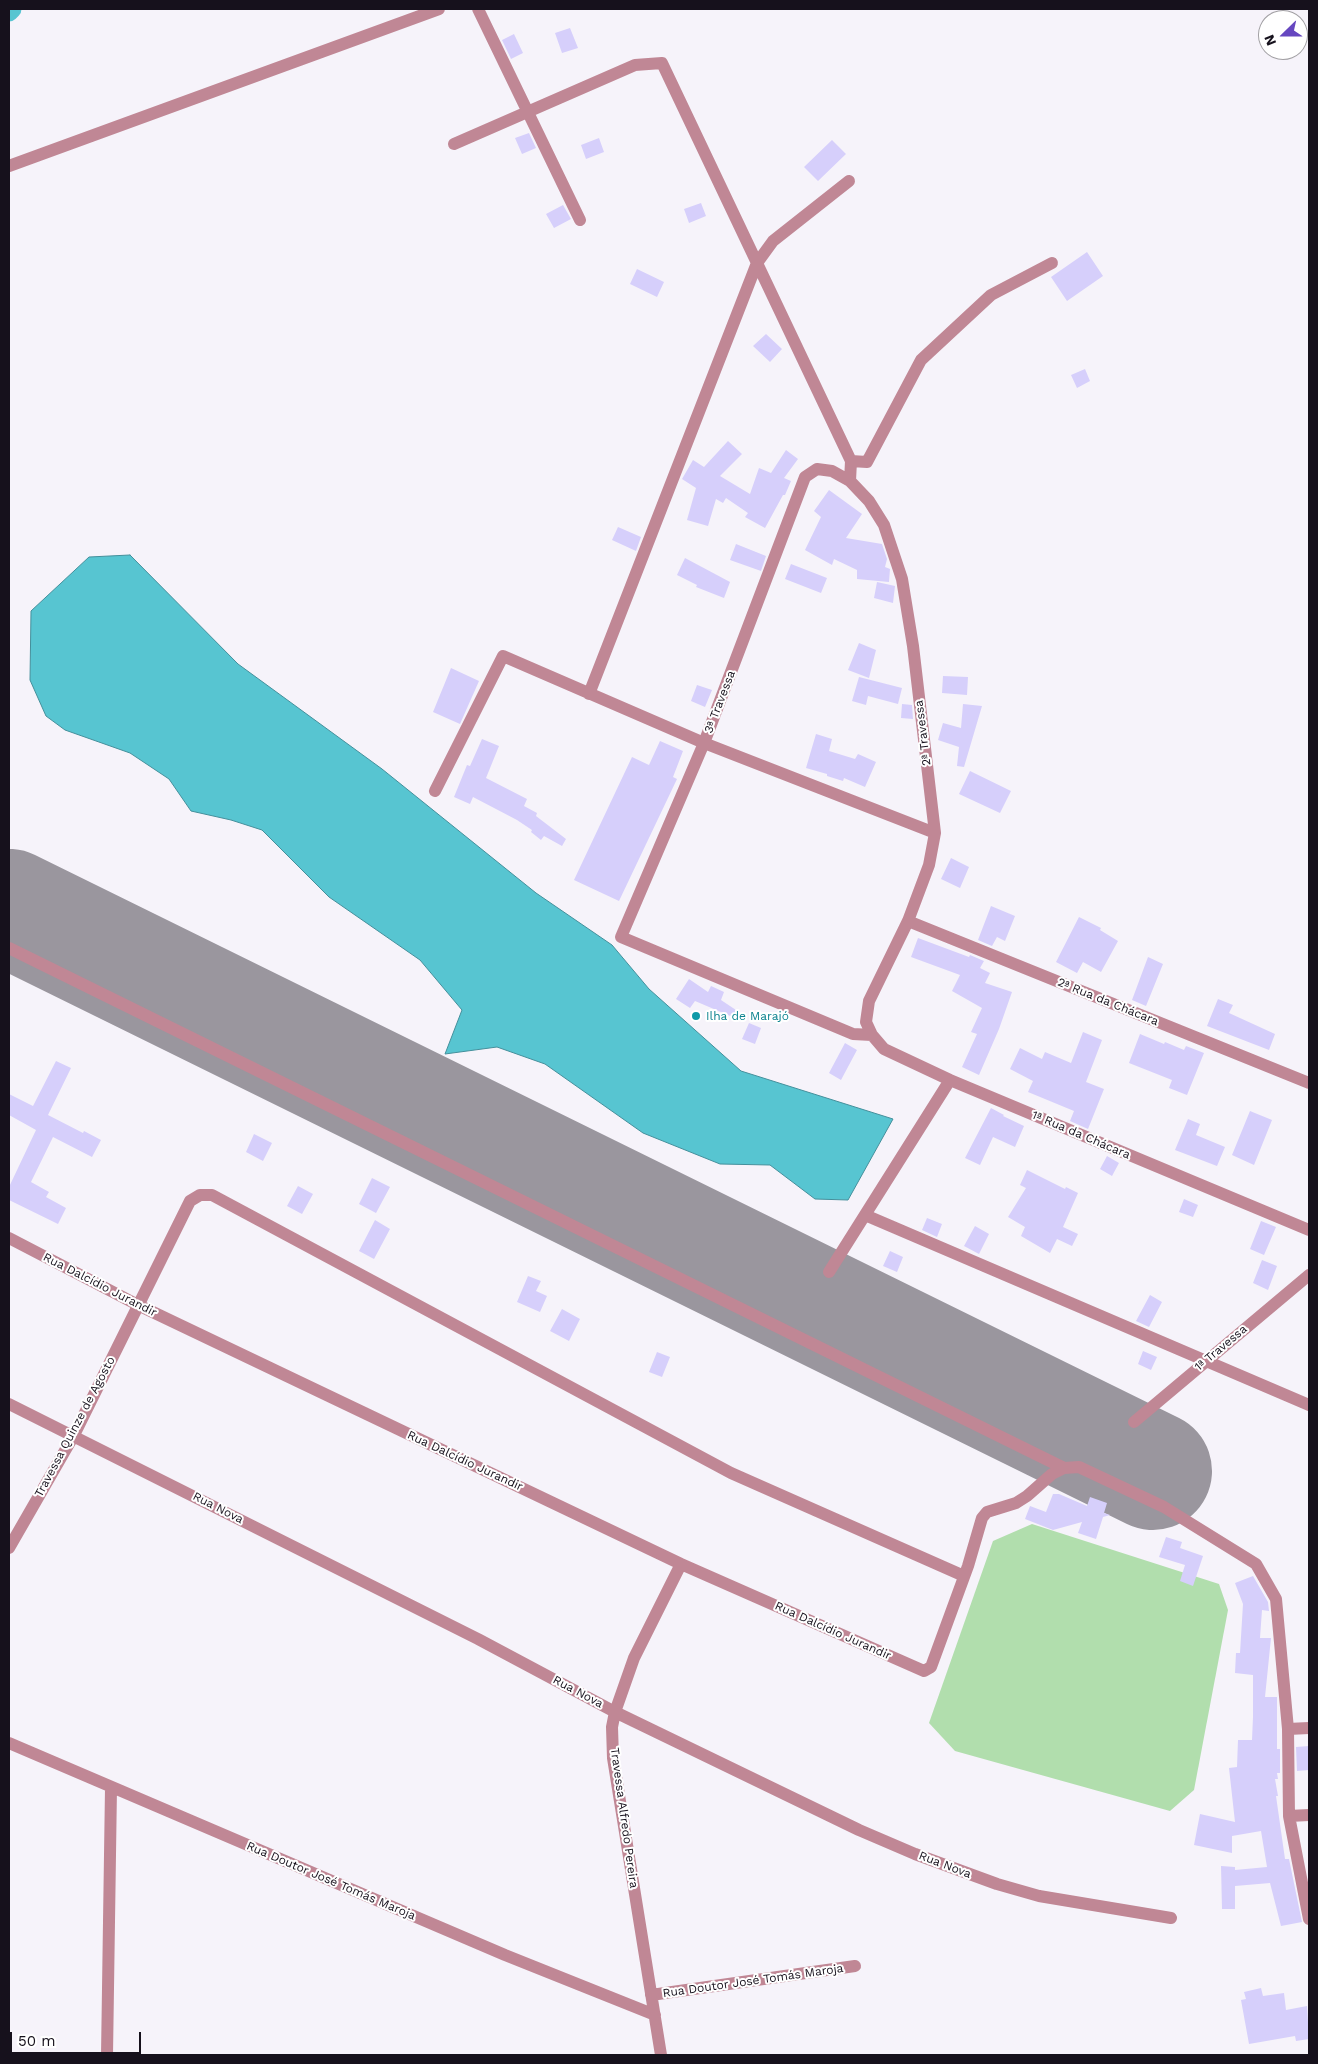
<!DOCTYPE html>
<html>
<head>
<meta charset="utf-8">
<style>
	body { margin:0 }
	#map { position:relative; width:1318px; height:2064px; overflow:hidden; background:#f6f3fa; font-family:"Work Sans",sans-serif }
	canvas { display:block }
	.frame { position:absolute; inset:0; border:10px solid #16111c; pointer-events:none }
	.north { position:absolute; left:1258px; top:10px; width:50px; height:50px; box-sizing:border-box; background:#fff; border:1px solid #a2a0a4; border-radius:50%; rotate:248deg; font-size:14px; font-weight:700; line-height:20px; text-align:center; color:#16111c }
	.north::after { content:''; display:block; margin:auto; width:18px; height:22px; background:#6647c0; clip-path:polygon(50% 0,100% 100%,50% 72%,0 100%) }
	.scale { position:absolute; left:10px; top:2032px; width:131px; height:22px; box-sizing:border-box; border:2px solid #16111c; border-top:0; padding-left:6px; font-size:15px; line-height:18px; white-space:nowrap; color:#16111c; -webkit-text-stroke:4px #fff; paint-order:stroke }
</style>
</head>
<body>
<div id="map">
<canvas width="1318" height="2064"></canvas>
<div class="frame"></div>
<div class="north">N</div>
<div class="scale">50 m</div>
</div>
<script>
const g = document.querySelector('canvas').getContext('2d');
g.lineJoin = 'round';
function fillPath(path, color) {
  g.fillStyle = color;
  g.fill(path, 'evenodd');
}
function shape(rows) {
  const path = new Path2D();
  for (const r of rows) {
    path.moveTo(r[0], r[1]);
    for (let i = 2; i < r.length; i += 2) path.lineTo(r[i], r[i + 1]);
  }
  return path;
}
function strokePath(path, color, width, dash) {
  g.strokeStyle = color;
  g.lineWidth = width;
  g.lineCap = dash ? 'butt' : 'round';
  g.setLineDash(dash || []);
  g.stroke(path);
}
function drawText(font, color, halo, rows, align = 'center') {
  g.font = font + ' "Work Sans",sans-serif';
  g.lineWidth = 4;
  g.setLineDash([]);
  g.textBaseline = 'middle';
  g.strokeStyle = halo;
  g.fillStyle = color;
  for (const [text, x, y, turn = 0] of rows) {
    g.save();
    g.translate(x, y);
    g.rotate((+turn || 0) * Math.PI / 180);
    g.textAlign = isNaN(turn) ? turn : align;
    if (halo) g.strokeText(text, 0, 0);
    g.fillText(text, 0, 0);
    g.restore();
  }
}
const green = shape([
	[1032,1524,1219,1584,1228,1610,1194,1790,1170,1811,955,1751,929,1723,993,1541]
]);
const water = shape([
	[130,555,238,664,382,769,536,893,612,945,649,989,741,1071,893,1119,848,1200,815,1199,770,1165,720,1164,643,1133,545,1064,497,1047,445,1054,462,1010,420,960,329,897,262,830,231,820,191,811,169,779,130,753,65,730,46,716,30,680,31,611,89,557,130,555]
]);
const canal = shape([
	[9,12,12,9]
]);
const runway = shape([
	[9,908,1153,1471]
]);
const building = shape([
	[570,28,578,48,562,53,555,33],
	[514,34,523,53,511,59,502,40],
	[529,133,536,148,522,154,515,138],
	[599,138,604,152,586,159,581,145],
	[832,140,846,154,818,181,804,167],
	[701,203,706,216,689,223,684,209],
	[563,205,571,219,554,228,546,214],
	[1087,252,1103,276,1067,301,1051,277],
	[637,269,664,282,657,297,630,284],
	[766,334,782,349,770,362,753,346],
	[1085,369,1090,381,1077,388,1071,375],
	[728,441,742,454,720,476,750,494,759,468,771,473,786,450,798,459,784,478,791,481,785,495,783,495,765,528,745,517,748,513,726,498,723,503,716,499,708,526,687,520,696,488,682,479,693,460,704,467],
	[829,490,862,514,846,538,882,544,887,559,885,567,890,569,889,582,857,579,857,570,834,559,832,565,805,550,821,517,814,511],
	[618,527,641,537,636,551,612,540],
	[736,544,766,556,761,571,730,560],
	[685,558,730,582,724,598,696,587,697,585,677,575],
	[791,564,827,578,821,593,785,579],
	[877,582,895,586,893,603,874,598],
	[859,643,876,650,869,678,848,670],
	[451,668,479,681,460,724,433,712],
	[943,676,968,677,967,695,942,693],
	[859,677,902,688,898,704,868,696,866,705,852,701],
	[697,685,712,690,705,707,691,701],
	[902,704,912,705,913,719,901,718],
	[963,704,982,706,964,767,957,766,959,747,938,740,943,723,961,728],
	[816,734,832,739,829,751,855,759,858,754,876,762,865,787,844,778,843,781,827,776,827,774,806,768],
	[482,739,499,746,486,778,527,799,524,806,537,813,536,816,566,839,562,846,544,836,541,840,531,832,532,830,517,820,473,797,470,804,454,797,467,765,470,766],
	[660,741,683,751,673,777,677,779,619,901,574,880,632,757,649,765],
	[970,771,1011,791,1000,813,959,794],
	[951,858,969,867,960,888,941,879],
	[991,906,1015,916,1005,941,997,937,992,946,978,940],
	[1079,917,1101,928,1100,930,1118,941,1101,972,1083,962,1077,973,1056,962],
	[918,938,969,957,970,955,984,961,980,968,990,973,985,983,1012,992,999,1029,979,1075,962,1067,977,1034,971,1032,982,1008,952,991,960,975,911,957],
	[1148,957,1163,964,1146,1006,1132,1000],
	[689,979,708,992,711,986,724,992,721,1000,739,1012,735,1018,695,1001,690,1008,676,999],
	[1218,999,1233,1005,1229,1013,1275,1034,1269,1050,1207,1026],
	[749,1023,761,1028,755,1044,742,1039],
	[1083,1032,1102,1040,1086,1082,1104,1089,1088,1129,1070,1121,1074,1111,1028,1092,1033,1081,1010,1069,1020,1048,1042,1059,1045,1052,1071,1063],
	[1140,1034,1164,1044,1165,1042,1184,1050,1186,1046,1204,1053,1187,1095,1169,1088,1172,1080,1129,1063],
	[845,1043,857,1050,841,1080,829,1073],
	[56,1061,71,1068,48,1115,83,1133,84,1131,101,1140,92,1157,53,1137,31,1182,49,1192,46,1197,66,1208,58,1224,9,1200,9,1187,36,1130,9,1115,9,1094,33,1106],
	[991,1108,1004,1115,1003,1116,1024,1126,1015,1147,993,1137,980,1165,965,1158],
	[1250,1111,1272,1120,1254,1165,1232,1155],
	[1188,1119,1200,1124,1196,1135,1225,1147,1217,1166,1175,1150],
	[254,1134,272,1143,263,1161,246,1152],
	[1107,1156,1119,1163,1112,1176,1100,1169],
	[1027,1170,1065,1189,1066,1187,1078,1193,1063,1227,1078,1234,1072,1246,1057,1239,1050,1253,1021,1236,1025,1227,1008,1217,1026,1188,1020,1185],
	[372,1178,390,1187,376,1213,359,1204],
	[298,1186,313,1194,302,1214,287,1206],
	[1184,1199,1198,1205,1193,1217,1179,1212],
	[927,1218,942,1224,937,1237,922,1230],
	[375,1220,390,1229,374,1259,359,1251],
	[1261,1221,1276,1227,1264,1255,1250,1249],
	[975,1226,989,1234,979,1254,964,1246],
	[890,1251,903,1257,897,1272,883,1266],
	[1262,1260,1277,1266,1268,1290,1253,1283],
	[528,1276,541,1281,536,1291,547,1296,540,1312,517,1302],
	[1150,1295,1162,1302,1149,1327,1136,1321],
	[562,1309,580,1319,569,1341,550,1331],
	[1143,1351,1157,1357,1151,1370,1138,1364],
	[657,1352,670,1357,662,1377,649,1372],
	[1053,1494,1059,1494,1087,1506,1090,1497,1107,1503,1104,1513,1110,1515,1103,1517,1096,1539,1078,1533,1082,1522,1053,1530,1025,1519,1030,1506,1046,1512],
	[1166,1537,1182,1542,1180,1548,1203,1556,1193,1586,1180,1581,1185,1565,1159,1557],
	[1253,1576,1268,1602,1269,1611,1262,1610,1260,1638,1271,1638,1265,1697,1277,1697,1277,1749,1280,1749,1280,1773,1277,1773,1278,1779,1275,1779,1278,1796,1276,1796,1285,1859,1289,1859,1302,1922,1281,1926,1270,1883,1235,1886,1235,1909,1222,1909,1221,1866,1235,1867,1235,1870,1267,1867,1261,1831,1232,1836,1232,1853,1194,1845,1200,1814,1235,1822,1229,1768,1237,1767,1238,1740,1252,1740,1253,1717,1253,1675,1235,1673,1236,1653,1240,1653,1243,1604,1235,1583],
	[1309,1746,1309,1770,1297,1771,1296,1747],
	[1261,1988,1263,1996,1284,1993,1286,2010,1307,2006,1309,2039,1296,2041,1295,2036,1249,2044,1241,2000,1246,1999,1244,1992]
]);
const street = shape([
	[478,9,580,220],
	[454,144,635,65,662,63,851,461,850,481],
	[9,166,439,9],
	[851,461,867,462,921,360,991,295,1052,263],
	[589,694,757,263,773,241,849,181],
	[435,791,503,656,704,743,935,833],
	[908,921,1309,1083],
	[9,948,1064,1468],
	[872,1035,853,1034,621,937,704,743,805,477,817,469,832,471,850,481,869,501,884,525,902,579,913,646,935,833,929,865,908,921,869,1001,866,1022,872,1035,884,1049,950,1080,1309,1230],
	[865,1215,1309,1405],
	[9,1238,138,1305,681,1564,924,1671,931,1667,968,1566,982,1518,987,1512,1016,1503,1027,1496,1052,1474,1064,1468,1079,1467,1164,1507,1256,1564,1276,1599,1288,1729,1289,1816,1309,1919],
	[829,1272,950,1080],
	[9,1404,478,1639,615,1712,859,1830,915,1854,997,1884,1039,1896,1171,1918],
	[1134,1422,1309,1275],
	[9,1548,74,1435,190,1201,200,1195,212,1195,731,1473,964,1576],
	[1288,1729,1309,1728],
	[9,1743,505,1955,655,2015],
	[1289,1816,1309,1815],
	[651,1995,855,1966],
	[107,2055,111,1788],
	[661,2055,613,1758,612,1727,615,1712,634,1658,681,1564]
]);
const markers = [
	[696,1016,5,"#0f9aa8"]
];
const streetNames = [
	["3ª Travessa",720,702,-69],
	["2ª Travessa",923,733,-97],
	["2ª Rua da Chácara",1108,1002,22],
	["1ª Rua da Chácara",1081,1135,23],
	["Rua Dalcídio Jurandir",100,1285,27],
	["1ª Travessa",1221,1348,-40],
	["Travessa Quinze de Agosto",75,1427,-62],
	["Rua Dalcídio Jurandir",465,1461,25],
	["Rua Nova",218,1508,27],
	["Rua Dalcídio Jurandir",833,1631,24],
	["Rua Nova",578,1692,28],
	["Travessa Alfredo Pereira",624,1818,82],
	["Rua Nova",945,1865,21],
	["Rua Doutor José Tomás Maroja",331,1881,23],
	["Rua Doutor José Tomás Maroja",753,1981,-8]
];
const cultureNames = [
	["Ilha de Marajó",706,1016]
];
fillPath(green, '#b1dead');
fillPath(water, '#57c5d1');
strokePath(water, '#448f9b', 1);
strokePath(canal, '#57c5d1', 19);
strokePath(runway, '#9a969e', 118);
fillPath(building, '#d6cffb');
strokePath(street, '#c08795', 12);
for (const [x, y, r, color] of markers) {
  const dot = new Path2D();
  dot.arc(x, y, r, 0, 2 * Math.PI);
  g.fillStyle = color;
  g.fill(dot);
  strokePath(dot, '#fff', 2);
}
drawText('12px', '#16111c', '#fff', streetNames);
drawText('12px', '#0d838f', '#fff', cultureNames, 'left');
</script>
</body>
</html>
